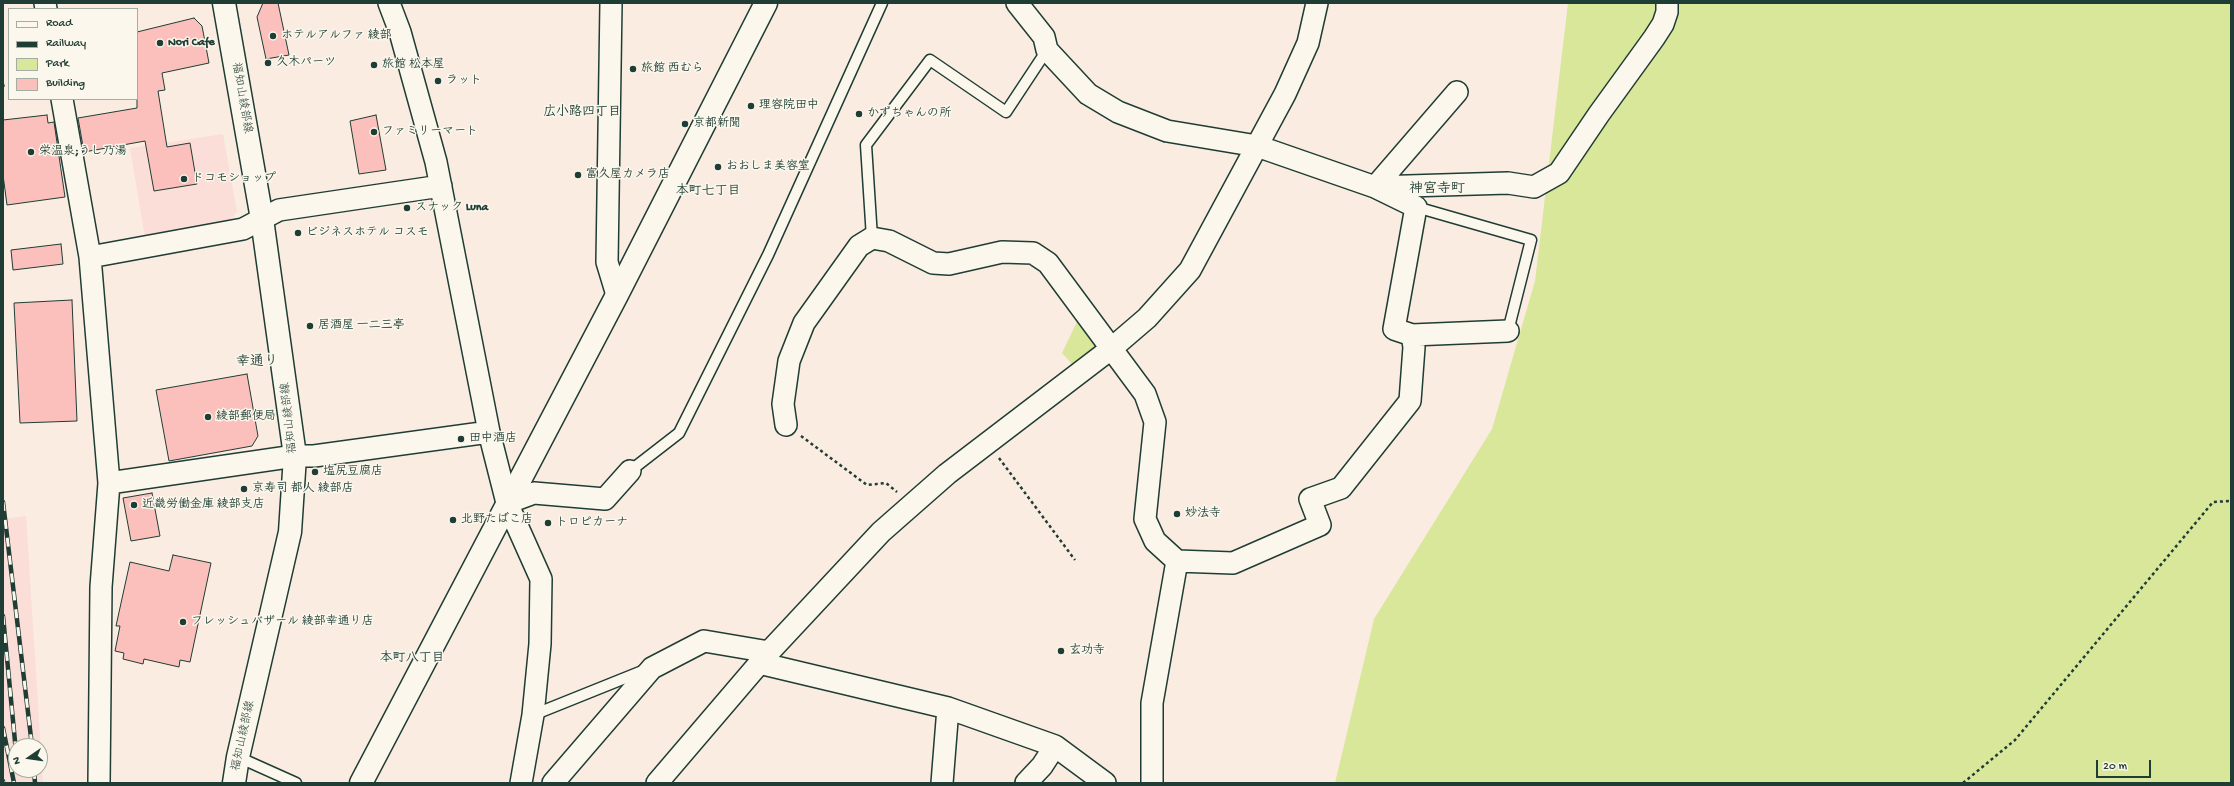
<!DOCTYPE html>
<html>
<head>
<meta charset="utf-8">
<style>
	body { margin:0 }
	#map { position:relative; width:2234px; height:786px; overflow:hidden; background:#fbece2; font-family:"Gochi Hand",sans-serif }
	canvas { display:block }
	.frame { position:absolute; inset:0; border:4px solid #1f3d34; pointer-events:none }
	.legend { position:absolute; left:8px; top:8px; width:130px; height:92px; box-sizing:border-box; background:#fbf7ec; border:1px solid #a3ada2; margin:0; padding:5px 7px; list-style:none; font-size:12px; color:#1f3d34 }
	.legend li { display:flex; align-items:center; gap:8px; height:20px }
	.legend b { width:20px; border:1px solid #a3ada2 }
	.north { position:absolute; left:8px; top:738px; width:40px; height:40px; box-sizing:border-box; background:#fbf7ec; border:1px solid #a3ada2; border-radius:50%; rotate:257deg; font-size:11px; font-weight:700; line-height:16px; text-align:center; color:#1f3d34 }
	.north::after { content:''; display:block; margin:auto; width:14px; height:18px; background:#1f3d34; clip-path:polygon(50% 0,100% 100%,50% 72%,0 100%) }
	.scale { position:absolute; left:2096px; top:760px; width:55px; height:18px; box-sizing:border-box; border:2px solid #1f3d34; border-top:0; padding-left:5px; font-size:12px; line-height:14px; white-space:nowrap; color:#1f3d34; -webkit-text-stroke:3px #fbf7ec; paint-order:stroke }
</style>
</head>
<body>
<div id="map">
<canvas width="2234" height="786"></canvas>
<div class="frame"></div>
<ul class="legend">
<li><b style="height:5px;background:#fbf7ec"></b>Road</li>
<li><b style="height:5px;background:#1f3d34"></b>Railway</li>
<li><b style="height:11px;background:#d9e79a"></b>Park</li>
<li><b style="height:11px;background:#fbbfbc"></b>Building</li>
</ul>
<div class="north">N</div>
<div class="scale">20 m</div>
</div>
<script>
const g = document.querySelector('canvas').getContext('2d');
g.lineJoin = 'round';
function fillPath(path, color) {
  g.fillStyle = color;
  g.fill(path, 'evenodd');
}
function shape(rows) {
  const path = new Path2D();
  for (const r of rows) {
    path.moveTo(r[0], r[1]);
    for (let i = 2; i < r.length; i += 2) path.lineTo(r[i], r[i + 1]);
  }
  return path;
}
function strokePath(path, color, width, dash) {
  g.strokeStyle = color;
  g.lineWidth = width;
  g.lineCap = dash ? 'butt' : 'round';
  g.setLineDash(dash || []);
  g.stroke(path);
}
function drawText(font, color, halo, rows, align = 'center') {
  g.font = font + ' "Gochi Hand","Klee One",sans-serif';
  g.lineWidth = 3;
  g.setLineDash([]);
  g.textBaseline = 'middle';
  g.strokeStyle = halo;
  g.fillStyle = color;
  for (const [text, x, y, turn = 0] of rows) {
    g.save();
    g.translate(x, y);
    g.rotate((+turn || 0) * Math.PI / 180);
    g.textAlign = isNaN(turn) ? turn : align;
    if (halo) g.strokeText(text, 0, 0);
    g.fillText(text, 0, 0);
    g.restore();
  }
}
const built = shape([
	[223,134,237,211,228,224,145,237,130,148],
	[26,516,43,783,3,783,3,519],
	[16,746,40,746,40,770,16,770]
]);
const green = shape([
	[1568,3,2231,3,2231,783,1335,783,1374,619,1492,429,1535,281],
	[1082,311,1112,348,1080,373,1062,353]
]);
const building = shape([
	[263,3,278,3,289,55,266,59,257,17,263,3],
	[194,18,202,26,209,63,162,73,165,90,158,91,167,147,190,143,197,184,154,191,145,141,84,152,78,118,137,108,137,32,194,18],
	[47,115,48,123,54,122,65,197,7,205,3,175,3,120,47,115],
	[376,115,386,170,359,174,350,121,376,115],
	[61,244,63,264,13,270,11,250,61,244],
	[72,300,77,421,20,423,14,303,72,300],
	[247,374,258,436,252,446,169,461,156,390,247,374],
	[152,493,160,536,131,541,123,498,152,493],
	[173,555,211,563,190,662,180,660,179,667,144,659,143,664,123,659,124,653,115,651,120,626,116,626,130,562,169,571,173,555]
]);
const path = shape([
	[3,84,4,89],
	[801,436,867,485,886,483,897,492],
	[999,458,1075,560],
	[1963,783,2015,740,2213,502,2231,501]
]);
const lane = shape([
	[1416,207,1531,240,1508,331],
	[872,238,866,145,930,60,1006,112,1047,50],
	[630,471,679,433,768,255,882,3],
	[533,715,645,670],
	[238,757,296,783]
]);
const street = shape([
	[45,3,46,9],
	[389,3,400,32,436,162,489,432,507,503,541,579,540,644,533,715,521,783],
	[611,3,607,262,617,295],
	[1017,3,1044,37,1047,50,1088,94,1118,112,1167,131,1257,146,1375,187,1508,183,1534,187,1559,173,1599,114,1654,38,1663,24,1667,12,1667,3],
	[62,99,90,257,109,483,101,587,99,783],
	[90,257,243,229,279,210,441,186],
	[1412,335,1508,331],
	[786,425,783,404,789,361,804,323,859,246,872,238,889,241,933,263,949,264,1002,252,1033,253,1048,263,1145,394,1155,422,1145,519,1155,541,1177,561,1233,563,1320,525,1310,499,1341,488,1410,401,1414,347,1412,335,1394,329,1416,207,1375,187,1457,92],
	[109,483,295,456,314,456,489,432],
	[507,503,534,493,605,499,630,471],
	[759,663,948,708,1055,746,1105,783],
	[553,783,652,668,704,641,769,652],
	[657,783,769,652,881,532,947,474,1112,348,1147,318,1190,270,1285,94,1308,43,1317,3],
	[942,783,948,708],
	[1026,783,1042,766,1055,746],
	[1152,783,1152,703,1177,561]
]);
const secondary = shape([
	[361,783,617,295,766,3]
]);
const primary = shape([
	[224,3,262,219,295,456,290,532,238,757,234,783]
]);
const rail = shape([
	[3,502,32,746],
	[3,616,16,752],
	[3,728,14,783],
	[34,770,35,783],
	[3,781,3,783]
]);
const markers = [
	[273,36,4,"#1f3d34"],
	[160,43,4,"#1f3d34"],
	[268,63,4,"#1f3d34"],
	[374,65,4,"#1f3d34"],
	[633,69,4,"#1f3d34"],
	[438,81,4,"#1f3d34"],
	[751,106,4,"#1f3d34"],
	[859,114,4,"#1f3d34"],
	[685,124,4,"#1f3d34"],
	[374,132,4,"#1f3d34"],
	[31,152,4,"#1f3d34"],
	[718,167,4,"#1f3d34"],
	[578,175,4,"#1f3d34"],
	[184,179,4,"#1f3d34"],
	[407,208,4,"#1f3d34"],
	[298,233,4,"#1f3d34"],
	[310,326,4,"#1f3d34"],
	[208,417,4,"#1f3d34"],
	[461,439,4,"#1f3d34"],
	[315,472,4,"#1f3d34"],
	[244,489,4,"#1f3d34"],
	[134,505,4,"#1f3d34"],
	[1177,514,4,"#1f3d34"],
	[453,520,4,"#1f3d34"],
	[548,523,4,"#1f3d34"],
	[183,622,4,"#1f3d34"],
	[1061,651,4,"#1f3d34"]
];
const poiNames = [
	["ホテルアルファ 綾部",281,36],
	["Nori Cafe",168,43],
	["久木パーツ",276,63],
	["旅館 松本屋",382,65],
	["旅館 西むら",641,69],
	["ラット",446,81],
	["理容院田中",759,106],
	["かずちゃんの所",867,114],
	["京都新聞",693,124],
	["ファミリーマート",382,132],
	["栄温泉;うし乃湯",39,152],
	["おおしま美容室",726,167],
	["富久屋カメラ店",586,175],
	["ドコモショップ",192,179],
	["スナック Luna",415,208],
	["ビジネスホテル コスモ",306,233],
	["居酒屋 一二三亭",318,326],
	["綾部郵便局",216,417],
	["田中酒店",469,439],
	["塩尻豆腐店",323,472],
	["京寿司 都人 綾部店",252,489],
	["近畿労働金庫 綾部支店",142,505],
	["妙法寺",1185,514],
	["北野たばこ店",461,520],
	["トロピカーナ",556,523],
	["フレッシュバザール 綾部幸通り店",191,622],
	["玄功寺",1069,651]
];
const streetNames = [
	["福知山綾部線",241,98,80],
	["福知山綾部線",290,418,-96],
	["福知山綾部線",244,736,-78]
];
const neighbourhoodNames = [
	["広小路四丁目",582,113],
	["本町七丁目",708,192],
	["本町八丁目",412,659]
];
const quarterNames = [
	["神宮寺町",1437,190],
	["幸通り",257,363]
];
fillPath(built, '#fbded7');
fillPath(green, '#d9e79a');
fillPath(building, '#fbbfbc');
strokePath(building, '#1f3d34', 1);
strokePath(lane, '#1f3d34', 13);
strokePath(street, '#1f3d34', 24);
strokePath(secondary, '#1f3d34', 25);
strokePath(primary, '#1f3d34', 25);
strokePath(path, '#1f3d34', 2.5, [3, 3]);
strokePath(lane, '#fbf7ec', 10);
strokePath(street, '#fbf7ec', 21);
strokePath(secondary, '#fbf7ec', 22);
strokePath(primary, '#fbf7ec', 22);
strokePath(rail, '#1f3d34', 4.5);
strokePath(rail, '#fbf7ec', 3, [9]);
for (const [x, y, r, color] of markers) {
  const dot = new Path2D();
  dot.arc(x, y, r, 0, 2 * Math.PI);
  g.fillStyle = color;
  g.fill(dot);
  strokePath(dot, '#fbf7ec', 1.5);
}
drawText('bold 12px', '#1f3d34', '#fbf7ec', poiNames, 'left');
drawText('12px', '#1f3d34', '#fbf7ec', streetNames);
drawText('bold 13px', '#1f3d34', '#fbf7ec', neighbourhoodNames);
drawText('bold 14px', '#1f3d34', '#fbf7ec', quarterNames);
</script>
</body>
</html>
